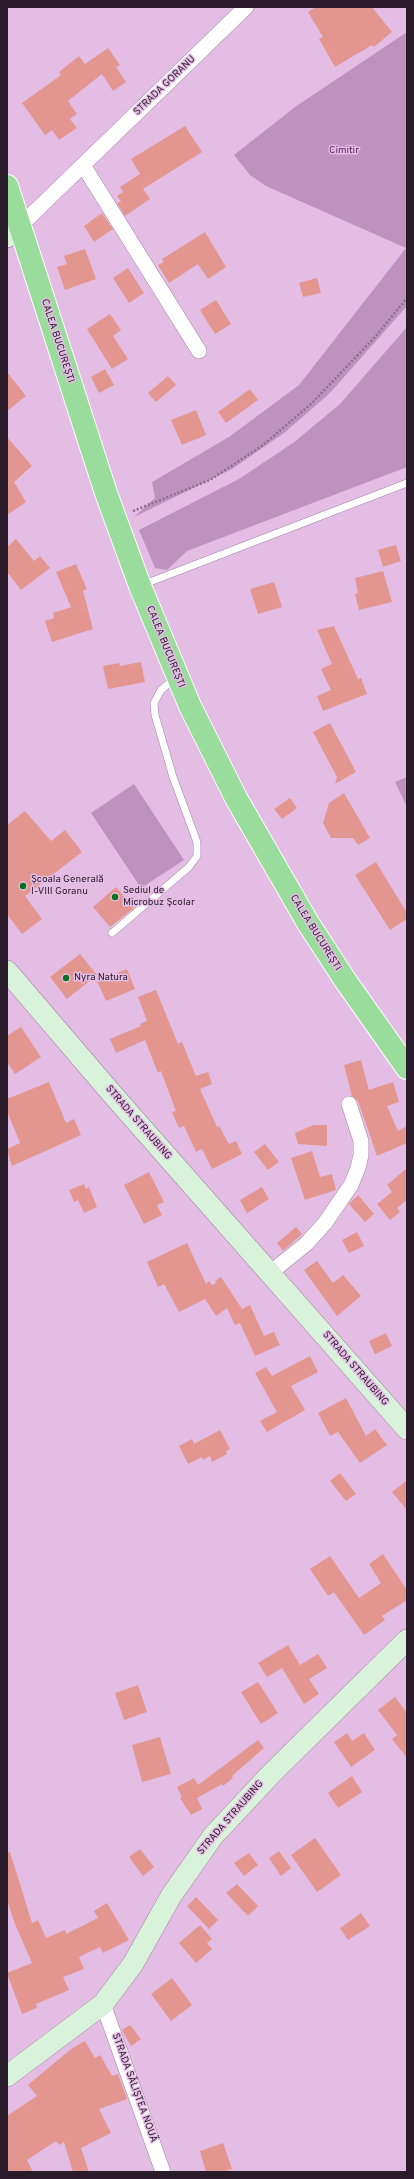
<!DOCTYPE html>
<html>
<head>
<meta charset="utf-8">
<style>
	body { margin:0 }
	#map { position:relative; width:414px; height:2179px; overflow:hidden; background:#e4bde5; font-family:Overpass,sans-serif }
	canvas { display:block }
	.frame { position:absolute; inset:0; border:8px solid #291b2a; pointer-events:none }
</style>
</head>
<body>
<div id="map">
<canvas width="414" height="2179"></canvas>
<div class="frame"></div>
</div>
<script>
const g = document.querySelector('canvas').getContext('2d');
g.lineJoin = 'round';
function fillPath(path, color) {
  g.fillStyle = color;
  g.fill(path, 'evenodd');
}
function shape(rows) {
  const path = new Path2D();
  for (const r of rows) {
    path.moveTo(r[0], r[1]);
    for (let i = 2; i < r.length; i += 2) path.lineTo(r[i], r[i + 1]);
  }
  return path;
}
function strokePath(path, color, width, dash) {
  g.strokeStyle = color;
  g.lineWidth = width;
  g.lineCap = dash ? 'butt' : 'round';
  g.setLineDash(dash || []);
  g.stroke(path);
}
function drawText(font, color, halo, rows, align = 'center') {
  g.font = font + ' Overpass,sans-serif';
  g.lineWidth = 3;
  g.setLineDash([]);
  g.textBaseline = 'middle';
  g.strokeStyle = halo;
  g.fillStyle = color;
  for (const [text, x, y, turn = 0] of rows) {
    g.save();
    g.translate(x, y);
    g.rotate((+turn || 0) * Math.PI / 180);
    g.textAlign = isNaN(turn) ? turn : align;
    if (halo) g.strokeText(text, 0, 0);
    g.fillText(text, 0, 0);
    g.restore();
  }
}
const green = shape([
	[407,32,407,306,329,394,284,433,232,469,134,517,155,498,152,482,229,437,299,385,406,248,266,186,250,175,234,155,295,107],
	[407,327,407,467,187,551,167,570,155,568,139,530,239,479,293,443,340,404],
	[407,777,407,807,395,782],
	[134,784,184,860,141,888,91,813]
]);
const building = shape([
	[316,7,372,7,392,32,374,47,372,45,335,67,319,39,323,37,308,12],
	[108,48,120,65,116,67,126,82,113,91,102,74,68,101,77,114,70,119,77,128,59,140,52,130,45,135,22,103,61,75,59,72,79,56,85,64],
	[185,126,202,152,143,189,150,199,125,216,117,203,121,201,117,196,123,192,120,187,140,174,131,159],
	[102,213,113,229,94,242,84,226],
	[205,232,226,267,208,279,198,264,169,283,158,265,164,262,162,259],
	[85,249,96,279,65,290,57,267,67,264,64,256],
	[128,268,144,293,129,303,113,278],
	[317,278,321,293,303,297,299,283],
	[216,300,231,324,215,334,200,310],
	[110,314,121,330,113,336,128,359,112,369,87,329],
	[105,369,114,385,99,393,91,377],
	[7,372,26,396,7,411],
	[168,376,176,385,156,402,148,393],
	[250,389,258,400,226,423,218,412],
	[196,410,206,435,182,445,171,420],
	[7,437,32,466,14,482,26,502,7,515],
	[16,539,34,561,40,556,50,568,21,590,7,572,7,547],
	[396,545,401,561,383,567,378,550],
	[76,564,87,589,83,591,93,629,52,642,45,621,54,618,53,613,71,607,56,572],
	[383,571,392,602,359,610,355,594,358,593,355,578],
	[274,582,282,607,258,614,250,589],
	[334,626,358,679,361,678,367,694,323,711,317,696,331,690,321,669,332,664,317,630],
	[141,662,145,682,108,689,103,666,119,663,120,666],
	[330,723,356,772,335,784,337,777,313,732],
	[344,793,370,838,358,845,353,838,331,838,323,823,329,803],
	[290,798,297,808,282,819,274,809],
	[25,811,51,841,65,830,82,852,25,896,42,919,22,934,7,914,7,825],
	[376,862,407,913,407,919,390,930,355,875],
	[116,887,134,908,110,927,93,907],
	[80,954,97,975,67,999,50,977],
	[127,969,135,989,106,1001,97,981],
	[156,990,178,1044,182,1042,196,1076,208,1072,212,1084,200,1089,217,1127,219,1126,229,1144,236,1141,242,1154,212,1169,202,1149,196,1152,184,1126,179,1128,172,1112,176,1111,161,1071,158,1073,145,1040,116,1053,110,1039,141,1026,140,1024,147,1021,138,997],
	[21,1027,41,1057,15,1074,7,1062,7,1036],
	[361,1060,369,1090,393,1082,399,1102,387,1106,398,1131,407,1126,407,1143,377,1156,358,1101,352,1096,344,1065],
	[49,1082,66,1123,74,1119,81,1135,12,1166,7,1149,20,1143,7,1111,7,1099],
	[313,1125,327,1125,327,1146,298,1144,295,1133],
	[265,1144,279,1162,268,1170,254,1152],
	[312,1151,320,1177,332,1174,336,1190,305,1200,291,1158],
	[407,1168,407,1200,397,1208,400,1212,390,1220,377,1204,392,1192,387,1185],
	[149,1172,164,1202,157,1205,162,1215,144,1224,124,1185],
	[84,1184,86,1189,89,1187,97,1207,84,1213,78,1200,74,1202,69,1190],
	[262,1187,269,1199,247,1213,240,1200],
	[358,1195,374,1214,365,1222,349,1204],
	[296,1227,302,1234,283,1251,277,1243],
	[357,1232,364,1246,349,1253,342,1240],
	[187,1243,206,1284,209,1281,212,1285,216,1283,215,1281,221,1277,242,1309,250,1305,264,1336,274,1332,280,1345,255,1356,240,1323,235,1325,227,1308,216,1316,205,1299,179,1312,164,1284,158,1287,147,1262],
	[317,1261,333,1283,343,1275,361,1296,337,1316,304,1270],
	[386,1333,392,1346,375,1354,369,1341],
	[310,1356,318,1372,291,1386,305,1410,267,1432,260,1421,277,1412,255,1373,266,1367,272,1376],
	[346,1398,366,1436,375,1429,387,1445,360,1463,338,1432,330,1436,318,1413],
	[220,1430,230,1449,226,1451,227,1454,212,1462,210,1456,203,1460,202,1457,188,1464,179,1446,192,1439,194,1444],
	[340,1473,356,1494,346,1501,330,1481],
	[407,1480,407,1510,392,1492],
	[383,1554,407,1590,407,1600,382,1616,385,1620,364,1635,334,1592,328,1596,310,1569,330,1556,359,1598,381,1583,369,1564],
	[288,1645,300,1665,318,1654,327,1668,309,1679,319,1694,304,1704,282,1668,267,1677,258,1663],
	[258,1682,278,1713,261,1724,241,1692],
	[138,1685,147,1712,124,1720,115,1693],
	[395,1697,407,1713,407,1758,392,1739,397,1735,378,1710],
	[347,1733,352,1741,364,1733,375,1750,351,1767,334,1742],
	[160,1737,171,1774,142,1782,132,1745],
	[258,1740,264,1748,232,1776,233,1778,223,1786,222,1784,197,1798,202,1809,191,1815,180,1798,182,1797,177,1787,194,1778,198,1785],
	[352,1776,362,1792,338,1808,328,1793],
	[315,1838,341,1875,317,1892,291,1855],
	[140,1849,154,1867,143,1876,129,1857],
	[279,1851,291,1868,281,1876,269,1858],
	[10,1852,32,1923,38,1920,46,1938,65,1930,66,1934,98,1918,94,1911,107,1903,129,1940,103,1953,100,1947,79,1957,84,1969,63,1977,69,1990,36,2004,37,2008,22,2014,7,1973,32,1963,15,1924,7,1900,7,1853],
	[249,1853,258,1865,244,1876,234,1863],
	[237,1884,258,1906,248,1916,226,1893],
	[196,1897,218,1920,209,1929,187,1906],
	[361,1913,370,1926,348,1940,340,1928],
	[200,1925,212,1939,207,1943,212,1949,196,1963,179,1943],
	[172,1978,192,2005,171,2021,151,1994],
	[130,2025,141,2039,131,2046,122,2030],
	[85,2041,95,2058,100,2055,112,2076,118,2074,127,2099,99,2109,111,2133,81,2148,89,2172,73,2172,64,2142,59,2145,56,2141,27,2160,33,2172,7,2172,7,2116,37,2096,28,2085,71,2049],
	[223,2143,232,2169,221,2172,206,2172,200,2151]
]);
const path = shape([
	[133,511,210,480,263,445,311,404,375,337,407,298]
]);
const service = shape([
	[142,585,407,483],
	[112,933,189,867,197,856,197,842,173,777,155,715,154,703,161,690,175,678]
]);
const minor = shape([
	[83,165,199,351],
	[20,226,246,7],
	[270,1273,306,1244,325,1223,351,1185,358,1168,361,1155,361,1141,349,1104],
	[103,2004,163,2172]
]);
const secondary = shape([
	[7,237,20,226],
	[7,971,113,1095,407,1429],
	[7,2076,103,2004,133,1964,171,1896,213,1836,272,1773,407,1640]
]);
const trunk = shape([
	[7,186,106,493,140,586,190,706,236,798,308,923,345,980,407,1068]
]);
const markers = [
	[23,886,4,"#0d7121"],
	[115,897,4,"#0d7121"],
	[66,978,4,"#0d7121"]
];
const streetNames = [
	["STRADA GORANU",165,86,-44],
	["CALEA BUCUREȘTI",57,341,72],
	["CALEA BUCUREȘTI",165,647,68],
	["CALEA BUCUREȘTI",315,933,58],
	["STRADA STRAUBING",138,1123,49],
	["STRADA STRAUBING",355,1369,49],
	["STRADA STRAUBING",231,1818,-49],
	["STRADA SĂLIȘTEA NOUĂ",134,2088,70]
];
const parkNames = [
	["Cimitir",344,151]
];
const poiNames = [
	["Școala Generală",31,880],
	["I-VIII Goranu",31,892],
	["Sediul de",123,891],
	["Microbuz Școlar",123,903],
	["Nyra Natura",74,978]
];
fillPath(green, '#bd92bf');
fillPath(building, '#e3968f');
strokePath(service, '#a480a5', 8);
strokePath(minor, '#a480a5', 16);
strokePath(secondary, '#a480a5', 22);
strokePath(trunk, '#fff', 24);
strokePath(path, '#8b708c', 2.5, [2, 2]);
strokePath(service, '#fff', 7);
strokePath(minor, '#fff', 15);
strokePath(secondary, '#d9f2da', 21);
strokePath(trunk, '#9adc9c', 22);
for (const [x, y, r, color] of markers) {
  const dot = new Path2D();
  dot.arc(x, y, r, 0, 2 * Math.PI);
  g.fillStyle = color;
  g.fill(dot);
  strokePath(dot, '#e4bde5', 1.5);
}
drawText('10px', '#291b2a', '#e4bde5', streetNames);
drawText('10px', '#5d2061', '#e4bde5', parkNames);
drawText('10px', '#291b2a', '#e4bde5', poiNames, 'left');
</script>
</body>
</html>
